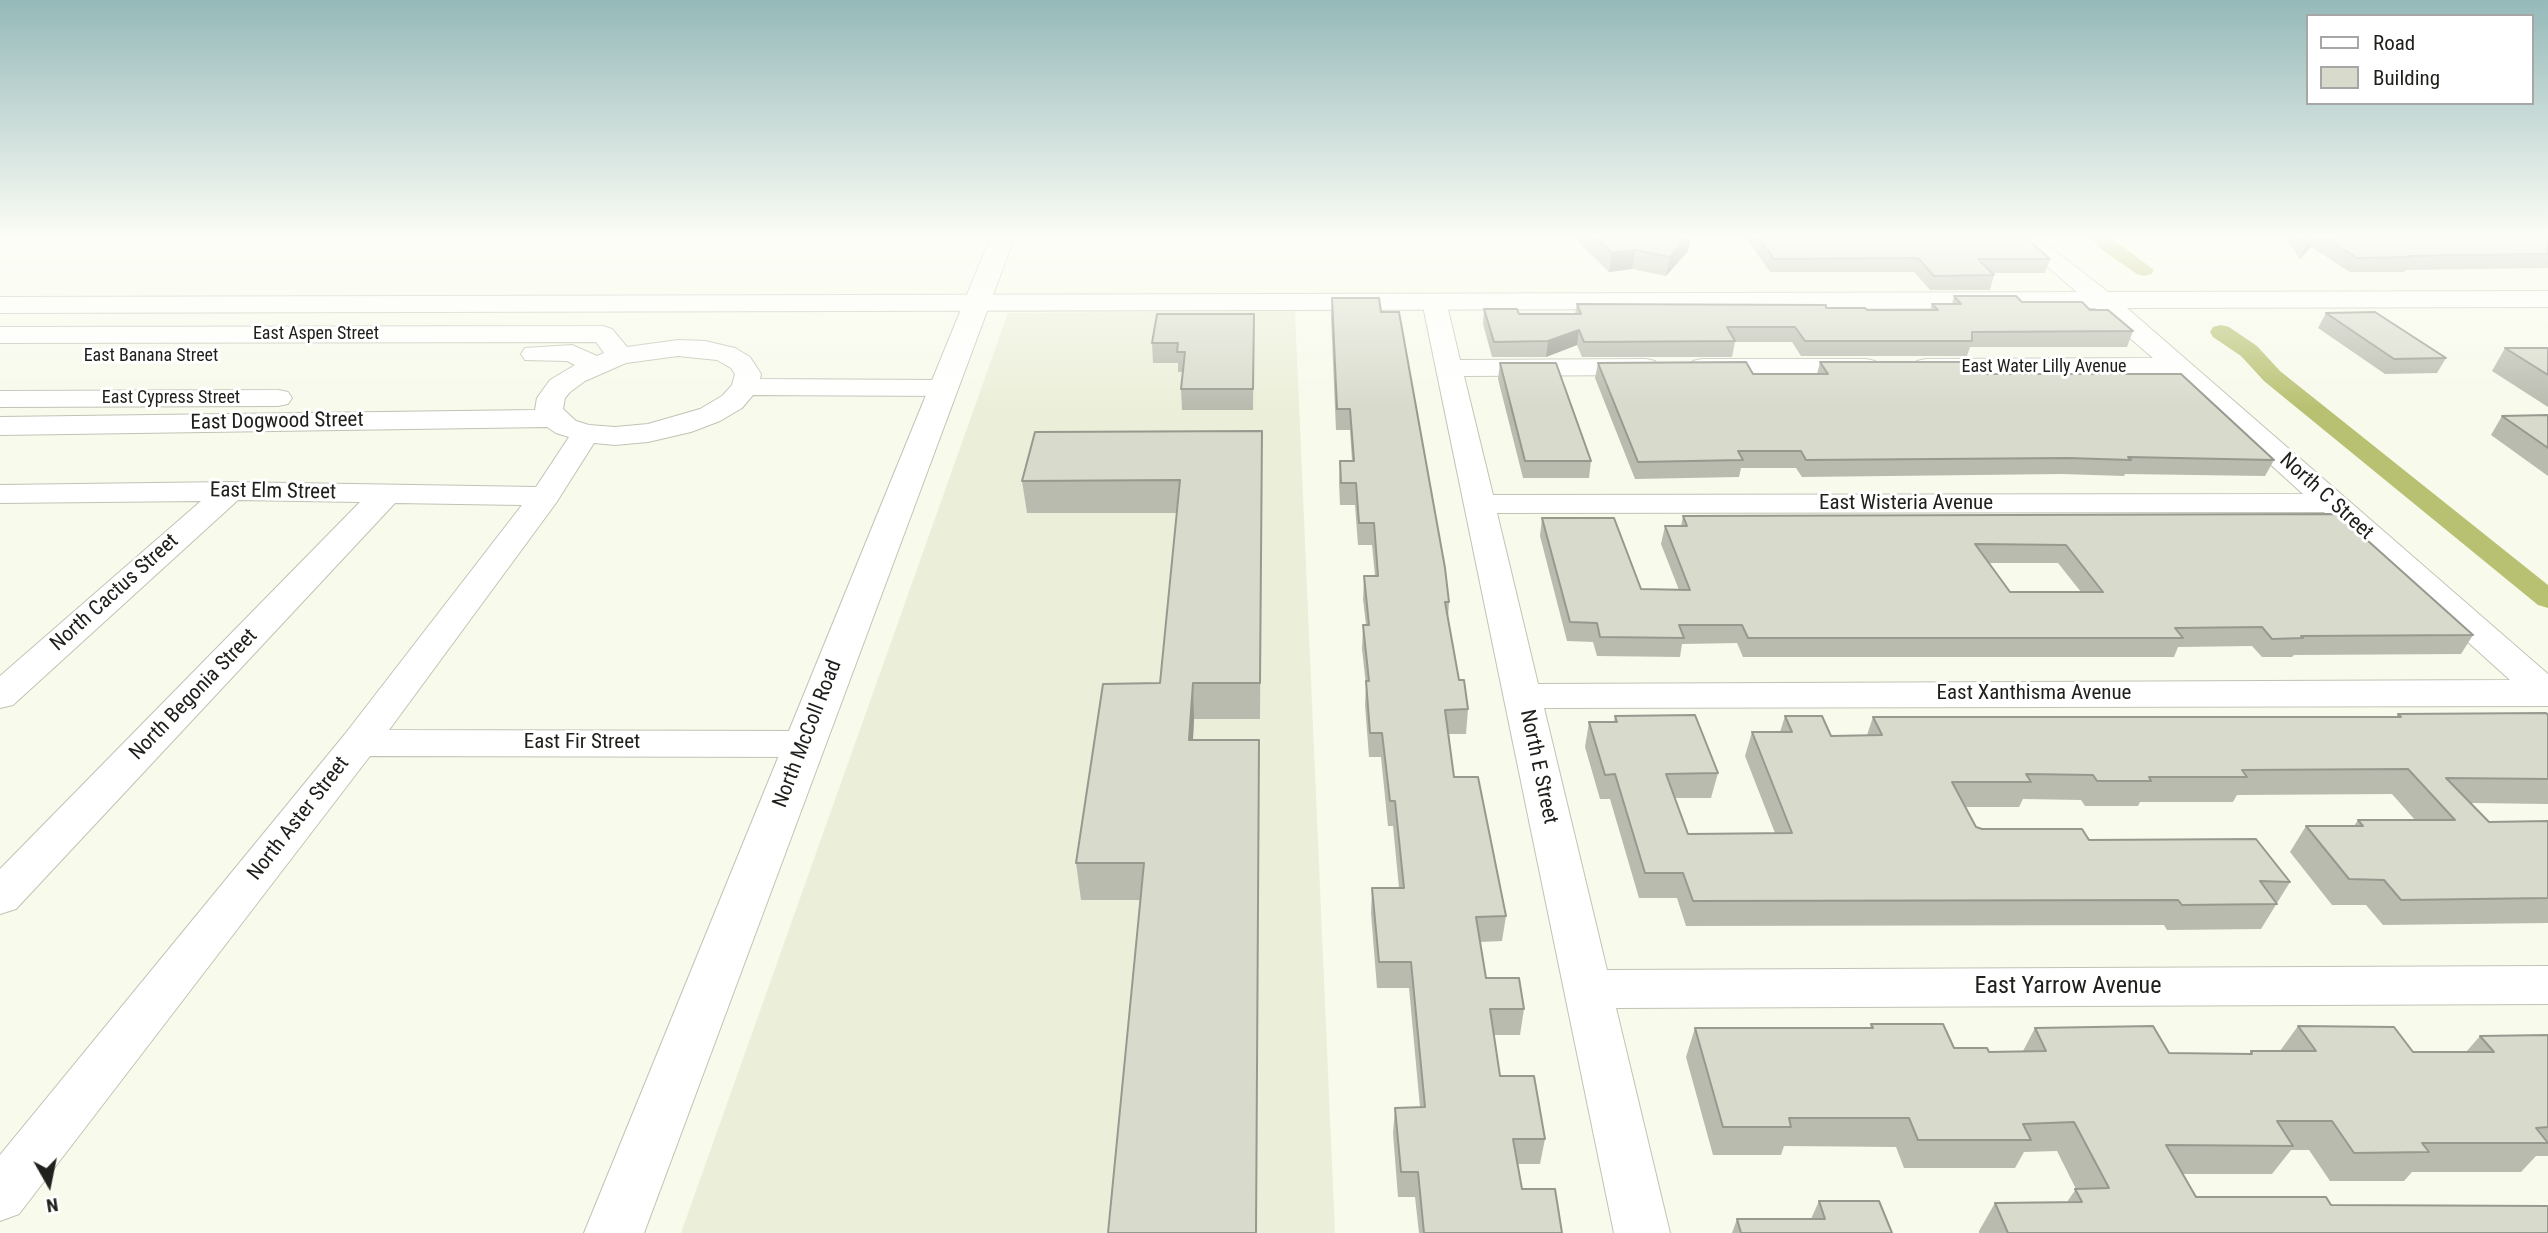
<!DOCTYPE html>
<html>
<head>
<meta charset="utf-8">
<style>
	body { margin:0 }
	#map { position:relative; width:2548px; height:1233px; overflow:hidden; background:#f8faec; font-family:"Roboto Condensed",sans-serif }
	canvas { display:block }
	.legend { position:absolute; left:2306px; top:14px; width:228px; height:91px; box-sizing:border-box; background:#fff; border:2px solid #a6a6a4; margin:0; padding:9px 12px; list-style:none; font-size:21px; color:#20211c }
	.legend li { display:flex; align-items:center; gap:14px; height:35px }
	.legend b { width:35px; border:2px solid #a6a6a4 }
	.north { position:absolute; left:14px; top:1149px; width:70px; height:70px; -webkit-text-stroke:5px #fff; paint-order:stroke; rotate:171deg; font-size:19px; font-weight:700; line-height:28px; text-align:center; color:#20211c }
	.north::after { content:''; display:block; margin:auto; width:24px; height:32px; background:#20211c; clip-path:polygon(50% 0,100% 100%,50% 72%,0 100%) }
</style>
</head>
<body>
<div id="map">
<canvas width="2548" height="1233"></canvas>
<ul class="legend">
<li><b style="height:9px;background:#fff"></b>Road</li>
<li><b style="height:19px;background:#d8dacc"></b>Building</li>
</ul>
<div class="north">N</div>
</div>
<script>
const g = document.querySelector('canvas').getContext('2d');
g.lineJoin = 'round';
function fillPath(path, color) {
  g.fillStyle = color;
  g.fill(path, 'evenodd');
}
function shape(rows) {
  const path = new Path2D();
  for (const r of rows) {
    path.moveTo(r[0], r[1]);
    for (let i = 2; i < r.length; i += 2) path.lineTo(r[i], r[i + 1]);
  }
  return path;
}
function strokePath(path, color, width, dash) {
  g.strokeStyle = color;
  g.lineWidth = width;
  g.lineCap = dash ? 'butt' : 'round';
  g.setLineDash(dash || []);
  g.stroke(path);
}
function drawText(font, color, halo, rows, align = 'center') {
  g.font = font + ' "Roboto Condensed",sans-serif';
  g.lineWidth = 6;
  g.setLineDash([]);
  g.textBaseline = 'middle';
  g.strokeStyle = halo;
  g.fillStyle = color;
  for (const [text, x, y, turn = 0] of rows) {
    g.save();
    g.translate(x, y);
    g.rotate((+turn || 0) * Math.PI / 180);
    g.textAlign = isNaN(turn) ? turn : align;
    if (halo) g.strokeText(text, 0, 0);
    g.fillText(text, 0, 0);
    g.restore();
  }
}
const built = shape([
	[1295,311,1335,1233,681,1233,1008,313]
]);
const canal = shape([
	[2088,236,2109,236,2154,270,2151,274,2144,276,2137,274,2102,250,2088,236],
	[2221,325,2229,327,2257,346,2280,371,2548,585,2548,608,2538,605,2264,381,2241,356,2213,337,2210,332,2213,327,2221,325]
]);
const minor = shape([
	[2012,236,2036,236,2112,295,2548,674,2548,706,1544,708,1607,970,2548,966,2548,1004,1616,1008,1670,1233,1614,1233,1422,301,1425,296,1434,294,1443,296,1446,301,1460,360,1646,359,1655,361,1659,367,1655,373,1646,375,1464,376,1493,495,2303,494,2171,374,1926,375,1917,373,1913,367,1917,361,1926,359,2153,358,2012,236],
	[2324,512,2510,680,1538,684,1497,513,2324,512],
	[603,326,612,329,627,347,678,340,705,341,735,348,750,357,761,374,760,379,942,380,952,382,956,388,952,394,942,396,753,395,742,408,720,421,691,432,648,442,615,445,594,443,556,503,389,730,804,731,818,735,824,744,818,753,804,757,370,756,19,1214,0,1221,0,1155,345,734,522,505,395,503,16,909,0,914,0,869,360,502,238,500,13,705,0,708,0,676,201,501,0,503,0,485,230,482,536,487,569,437,556,433,547,427,0,435,0,417,535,410,537,398,550,380,575,365,567,361,525,360,521,354,525,348,572,345,597,356,604,353,596,342,0,343,0,327,603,326],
	[678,356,717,360,731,368,735,374,732,385,722,396,700,409,648,424,615,427,589,425,576,421,563,409,565,398,570,392,585,381,626,363,678,356],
	[1702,359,1866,359,1875,361,1879,367,1875,373,1866,375,1702,375,1693,373,1689,367,1693,361,1702,359],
	[278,390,288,392,292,398,288,404,278,406,0,407,0,391,278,390]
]);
const tertiary = shape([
	[2548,291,2548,307,0,313,0,297,2548,291]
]);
const secondary = shape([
	[991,236,1015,236,644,1233,584,1233,991,236]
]);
const wall = shape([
	[1576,235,1691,235,1688,251,1666,276,1632,269,1609,272,1579,243],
	[1744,235,2022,235,2050,259,2045,273,1992,273,1994,275,1990,290,1930,290,1914,272,1770,272],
	[2284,235,2548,235,2548,268,2405,270,2404,272,2350,272,2311,247,2300,259],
	[1954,296,2090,310,2133,331,2127,347,1970,347,1967,356,1801,356,1792,342,1735,342,1732,357,1582,357,1577,345,1546,357,1492,357,1483,324,1484,309,1519,314,1575,314,1577,304,1826,308,1867,310,1930,310,1932,304,1952,304],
	[1332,298,1381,312,1449,602,1448,619,1459,680,1468,709,1466,734,1449,734,1454,777,1506,916,1502,941,1480,942,1486,978,1524,1009,1520,1035,1494,1035,1500,1076,1545,1139,1540,1164,1517,1164,1522,1189,1562,1233,1419,1233,1415,1197,1398,1197,1393,1133,1395,1108,1420,1107,1409,988,1377,988,1371,913,1372,888,1399,888,1393,826,1388,826,1381,757,1369,757,1365,705,1366,685,1362,649,1363,625,1366,625,1363,599,1364,576,1375,576,1372,545,1358,545,1355,505,1340,505,1339,483,1340,461,1352,461,1350,430,1336,430,1331,317],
	[2326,313,2446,358,2437,373,2385,374,2318,328],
	[1254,314,1253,410,1182,410,1181,389,1183,372,1178,372,1178,363,1153,363,1152,343],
	[2505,348,2548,348,2548,407,2492,371],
	[1820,362,1972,374,2274,460,2265,476,2125,474,2124,476,2062,474,1802,477,1796,468,1741,468,1739,477,1635,479,1595,378,1598,363,1753,374,1817,374],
	[1500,363,1591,461,1589,478,1523,478,1498,379],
	[2548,415,2548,476,2491,435,2502,416],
	[1262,431,1260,719,1194,719,1193,740,1259,740,1256,1233,1108,1233,1140,900,1081,900,1076,863,1160,683,1177,513,1027,513,1022,481],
	[2338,514,2473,635,2461,654,2294,655,2292,657,2262,657,2252,646,2178,647,2174,657,1743,657,1737,643,1682,644,1680,657,1597,656,1593,642,1567,641,1540,536,1542,518,1641,589,1679,590,1661,544,1665,526,1681,526,1683,516],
	[1989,563,2058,563,2081,592,2010,592],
	[2398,714,2548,715,2548,804,2471,803,2489,822,2548,821,2548,923,2383,925,2366,905,2332,905,2290,852,2306,826,2354,826,2358,820,2415,820,2392,794,2237,795,2233,802,2140,802,2138,806,2085,806,2081,800,2023,799,2019,807,1966,807,1976,827,1982,829,2089,840,2290,882,2261,929,2167,930,2164,925,1686,926,1677,898,1639,898,1610,799,1600,799,1585,747,1589,722,1614,722,1615,716,1718,773,1711,798,1675,798,1688,834,1775,833,1745,756,1752,732,1780,732,1785,716,1831,736,1867,735,1873,717,2396,717],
	[1871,1024,1954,1048,1989,1052,2023,1051,2035,1028,2169,1053,2249,1054,2251,1051,2280,1051,2298,1026,2413,1052,2466,1052,2480,1036,2548,1035,2548,1156,2536,1156,2521,1172,2412,1172,2404,1181,2330,1181,2309,1150,2291,1150,2272,1174,2182,1174,2196,1197,2331,1205,2548,1233,1979,1233,1979,1231,1995,1203,2067,1202,2076,1189,2057,1151,2024,1152,2015,1168,1904,1168,1896,1147,1784,1146,1781,1155,1713,1155,1686,1057,1695,1028,1870,1028],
	[1819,1201,1892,1233,1732,1233,1737,1219,1811,1219]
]);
const shadedWall = shape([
	[1689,235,1691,235,1688,251,1666,276,1670,257],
	[2315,235,2316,235,2311,247,2300,259,2306,245],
	[1636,250,1632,269,1609,272,1612,253],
	[1579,330,1577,345,1546,357,1548,341],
	[1193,683,1194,719,1191,777,1189,740]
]);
const building = shape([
	[1594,235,1689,235,1670,257,1636,250,1612,253,1594,235],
	[1757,235,2022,235,2050,259,1978,259,1994,275,1934,276,1918,258,1774,259,1757,235],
	[2299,235,2315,235,2306,245,2299,235],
	[2321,235,2548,235,2548,254,2409,256,2412,257,2357,258,2321,235],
	[1954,296,2016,296,2022,302,2082,302,2090,310,2108,310,2133,331,1972,332,1972,341,1805,341,1795,327,1727,327,1735,341,1584,342,1579,330,1548,341,1494,342,1484,309,1517,309,1519,314,1581,314,1577,304,1826,305,1826,308,1865,308,1867,310,1938,310,1932,304,1961,304,1954,296],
	[1332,298,1379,298,1381,312,1399,312,1445,568,1449,602,1445,602,1459,680,1464,680,1468,709,1445,710,1454,777,1478,777,1506,916,1476,917,1486,978,1519,978,1524,1009,1490,1009,1500,1076,1534,1076,1545,1139,1513,1139,1522,1189,1555,1189,1562,1233,1424,1233,1418,1172,1401,1172,1395,1108,1425,1107,1411,962,1379,962,1372,888,1404,888,1395,801,1390,801,1382,733,1370,733,1366,681,1369,681,1363,625,1369,625,1364,576,1378,576,1374,523,1359,523,1356,483,1341,483,1340,461,1354,461,1350,409,1337,409,1332,298],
	[2375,312,2446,358,2394,359,2326,313,2375,312],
	[1157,314,1254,314,1253,389,1181,389,1185,352,1177,352,1178,343,1152,343,1157,314],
	[2505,348,2548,348,2548,375,2505,348],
	[1746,362,1753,374,1828,374,1820,362,1972,362,1972,374,2181,374,2274,460,2128,457,2131,460,2068,458,1806,460,1801,451,1738,451,1743,460,1638,462,1598,363,1746,362],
	[1500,363,1556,363,1591,461,1525,461,1500,363],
	[2548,415,2548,448,2502,416,2548,415],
	[1262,431,1260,683,1193,683,1189,740,1259,740,1256,1233,1108,1233,1144,863,1076,863,1103,684,1160,683,1180,480,1022,481,1035,432,1262,431],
	[2338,514,2473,635,2301,636,2303,638,2272,639,2262,627,2175,628,2183,638,1748,638,1742,625,1679,625,1684,638,1600,637,1597,623,1570,622,1542,518,1614,518,1641,589,1690,590,1665,526,1687,526,1683,516,2338,514],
	[1975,544,2066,545,2103,592,2010,592,1975,544],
	[2546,713,2548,715,2548,779,2446,778,2489,822,2548,821,2548,898,2401,900,2384,880,2349,879,2306,826,2363,826,2358,820,2455,820,2408,769,2242,770,2247,777,2149,777,2151,781,2097,781,2093,775,2026,774,2031,782,1952,782,1976,827,1982,829,2082,829,2089,840,2256,839,2290,882,2260,881,2277,904,2182,905,2178,900,1693,901,1683,873,1645,873,1615,774,1605,775,1589,722,1617,722,1615,716,1695,715,1718,773,1666,774,1688,834,1792,833,1752,732,1792,732,1785,716,1822,716,1831,736,1882,735,1873,717,2401,717,2398,714,2546,713],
	[1871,1024,1943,1024,1954,1048,1987,1048,1989,1052,2046,1051,2035,1028,2153,1026,2169,1053,2252,1054,2251,1051,2316,1051,2298,1026,2394,1027,2413,1052,2494,1052,2480,1036,2548,1035,2548,1127,2536,1128,2548,1143,2422,1143,2429,1152,2354,1153,2332,1121,2277,1121,2293,1146,2166,1145,2196,1197,2326,1197,2331,1205,2548,1206,2548,1233,2008,1233,1995,1203,2082,1202,2075,1189,2109,1188,2074,1122,2023,1124,2031,1140,1918,1140,1909,1118,1789,1118,1791,1127,1723,1127,1695,1028,1873,1028,1871,1024],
	[1819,1201,1879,1201,1892,1233,1741,1233,1737,1219,1825,1219,1819,1201]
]);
const farStreetnames = [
	["East Aspen Street",316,334],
	["East Banana Street",151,356],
	["East Water Lilly Avenue",2044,367],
	["East Cypress Street",171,398]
];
const streetNames = [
	["East Dogwood Street",277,422,-1],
	["East Elm Street",273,492,1],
	["North C Street",2326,497,42],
	["East Wisteria Avenue",1906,504],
	["North Cactus Street",115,593,-42],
	["East Xanthisma Avenue",2034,694],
	["North Begonia Street",194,695,-46],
	["North McColl Road",808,734,-69],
	["East Fir Street",582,743],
	["North E Street",1538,767,78],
	["North Aster Street",299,819,-52]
];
const nearStreetnames = [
	["East Yarrow Avenue",2068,987]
];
fillPath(built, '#ebefd9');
fillPath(canal, '#b8c172');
strokePath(minor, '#c1c3b5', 2);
strokePath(tertiary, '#c1c3b5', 2);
strokePath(secondary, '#c1c3b5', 2);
fillPath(minor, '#fff');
fillPath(tertiary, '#fff');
fillPath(secondary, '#fff');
fillPath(wall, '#babbaf');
fillPath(shadedWall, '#97998f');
fillPath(building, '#d8dacc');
strokePath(building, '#97998f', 2);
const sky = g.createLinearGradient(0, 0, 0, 408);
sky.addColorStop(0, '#95b9b9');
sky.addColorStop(0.58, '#fcfdf6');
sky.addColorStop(1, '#fcfdf600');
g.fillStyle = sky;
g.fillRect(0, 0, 2548, 408);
drawText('18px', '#20211c', '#fff', farStreetnames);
drawText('21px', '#20211c', '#fff', streetNames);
drawText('24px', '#20211c', '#fff', nearStreetnames);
</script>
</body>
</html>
